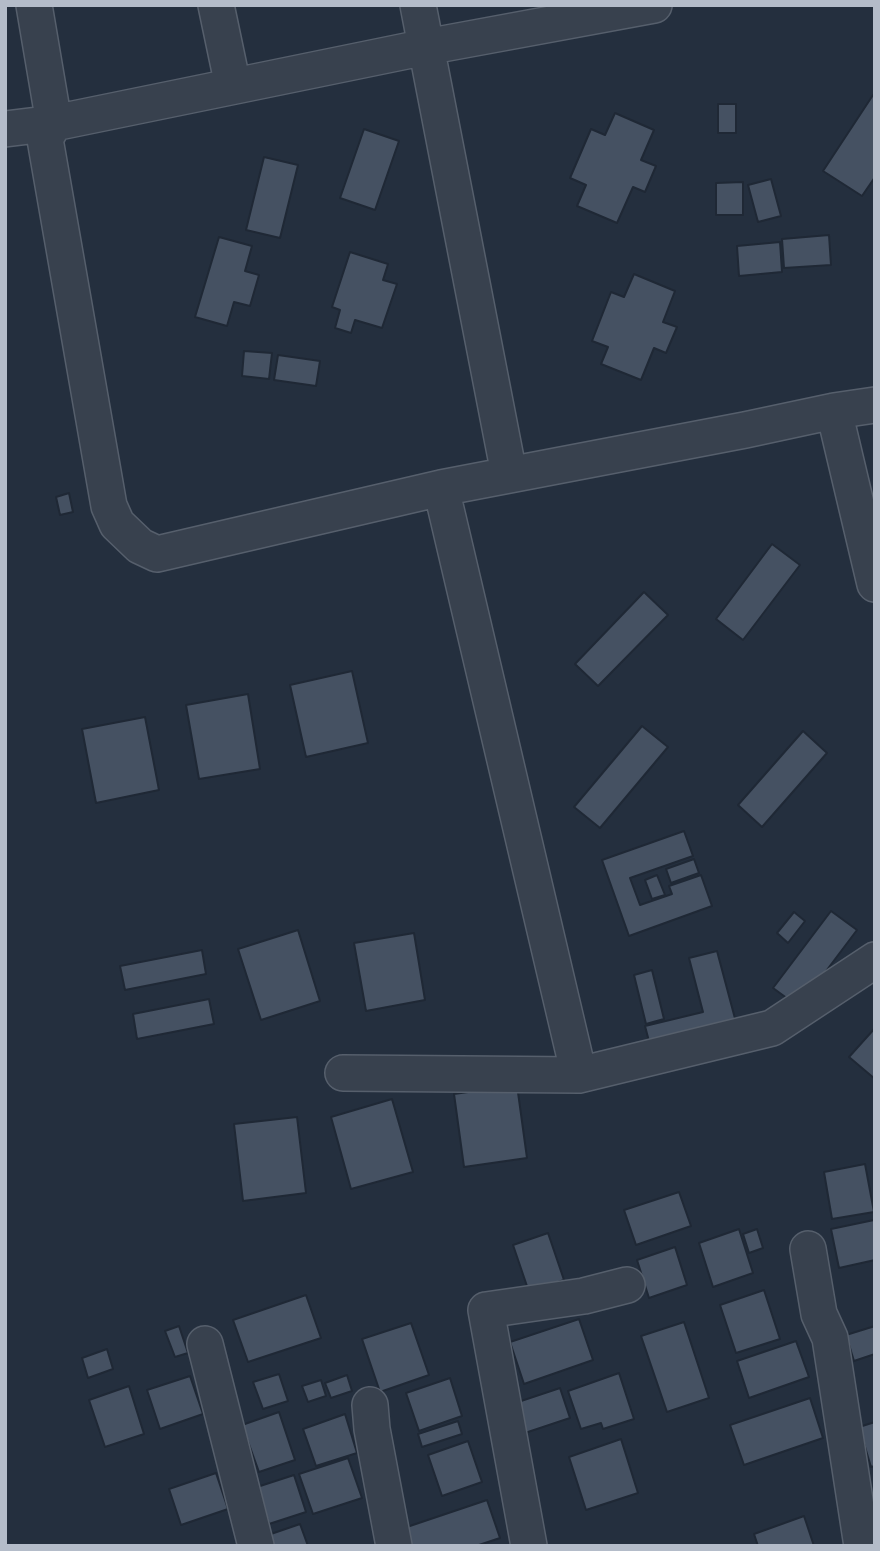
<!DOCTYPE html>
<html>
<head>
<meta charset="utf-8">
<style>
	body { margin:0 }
	#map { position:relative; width:880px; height:1551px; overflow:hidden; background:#242f3e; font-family:Quicksand,sans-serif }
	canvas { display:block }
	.frame { position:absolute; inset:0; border:7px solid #b4bcc9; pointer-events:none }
</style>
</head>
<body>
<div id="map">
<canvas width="880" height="1551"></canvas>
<div class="frame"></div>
</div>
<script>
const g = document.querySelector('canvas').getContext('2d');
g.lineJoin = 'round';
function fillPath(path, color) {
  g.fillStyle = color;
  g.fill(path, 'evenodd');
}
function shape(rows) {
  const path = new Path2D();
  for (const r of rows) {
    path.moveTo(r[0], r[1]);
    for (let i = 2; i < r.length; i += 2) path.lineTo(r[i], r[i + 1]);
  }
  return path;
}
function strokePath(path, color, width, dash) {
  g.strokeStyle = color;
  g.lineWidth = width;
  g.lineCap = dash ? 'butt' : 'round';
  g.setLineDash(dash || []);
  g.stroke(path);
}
const building = shape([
	[873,95,875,96,875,177,862,196,823,171,873,95],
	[718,104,736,104,736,133,718,133,718,104],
	[615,113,654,130,641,160,656,166,645,192,633,187,617,223,577,206,586,185,570,178,591,129,605,135,615,113],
	[364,129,399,141,375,210,340,198,364,129],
	[264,157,298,165,280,238,246,230,264,157],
	[771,179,781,216,758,222,748,185,771,179],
	[743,182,743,215,716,215,716,183,743,182],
	[829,235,831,265,784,268,782,239,829,235],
	[219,237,252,246,245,271,259,275,250,306,234,302,227,326,195,317,219,237],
	[780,242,782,272,739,276,737,246,780,242],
	[350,252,388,264,383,280,397,284,382,328,355,320,351,333,335,328,340,310,332,307,350,252],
	[634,274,675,291,663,322,677,327,666,353,654,348,641,380,601,364,608,347,592,341,611,292,624,297,634,274],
	[244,351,272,353,269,379,242,376,244,351],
	[278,355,320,361,316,386,274,380,278,355],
	[69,493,73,512,60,515,56,497,69,493],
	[772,544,800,565,743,640,716,619,772,544],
	[644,592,668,615,598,686,575,664,644,592],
	[352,671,368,743,306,757,290,685,352,671],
	[248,694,260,769,199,779,186,705,248,694],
	[145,717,159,790,96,803,82,729,145,717],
	[642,726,668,747,600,828,574,807,642,726],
	[803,731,827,753,762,827,738,805,803,731],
	[684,831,693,856,630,878,640,905,672,894,669,886,701,875,712,906,629,936,602,860,684,831],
	[694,859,699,873,671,883,666,869,694,859],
	[657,875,665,895,652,899,645,880,657,875],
	[831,911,857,930,799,1007,773,988,831,911],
	[794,912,805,921,788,943,777,933,794,912],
	[298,930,320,1001,261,1020,238,949,298,930],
	[414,933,425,1000,366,1011,354,943,414,933],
	[202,950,206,974,125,990,120,966,202,950],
	[717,951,737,1026,651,1049,645,1026,703,1012,689,958,717,951],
	[652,970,664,1019,646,1024,634,975,652,970],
	[209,999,214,1024,137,1039,133,1014,209,999],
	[875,1028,875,1079,849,1057,875,1028],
	[517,1085,527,1158,464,1167,454,1094,517,1085],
	[392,1099,413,1172,351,1189,331,1117,392,1099],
	[297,1117,306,1193,243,1201,234,1124,297,1117],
	[865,1164,874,1212,832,1219,824,1172,865,1164],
	[679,1192,691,1226,636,1245,624,1210,679,1192],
	[874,1220,875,1260,839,1268,831,1229,874,1220],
	[739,1229,753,1273,713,1287,699,1243,739,1229],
	[757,1229,763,1248,749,1253,743,1234,757,1229],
	[548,1233,564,1280,529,1292,513,1245,548,1233],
	[675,1247,687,1285,649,1298,637,1260,675,1247],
	[764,1290,780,1339,736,1353,720,1305,764,1290],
	[306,1295,321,1338,248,1362,233,1320,306,1295],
	[579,1319,593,1360,524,1384,510,1342,579,1319],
	[684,1322,709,1398,667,1412,641,1336,684,1322],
	[411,1323,429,1375,380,1392,362,1339,411,1323],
	[179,1326,188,1353,175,1357,165,1331,179,1326],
	[875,1326,875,1354,854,1361,846,1335,875,1326],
	[796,1341,809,1377,749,1398,737,1361,796,1341],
	[107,1349,113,1369,88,1378,82,1358,107,1349],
	[619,1373,634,1419,603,1429,601,1423,581,1429,568,1391,619,1373],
	[279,1374,288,1401,263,1409,253,1382,279,1374],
	[347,1375,352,1391,331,1398,325,1383,347,1375],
	[190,1376,203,1414,160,1429,147,1390,190,1376],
	[450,1378,462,1416,419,1431,406,1393,450,1378],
	[321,1380,326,1396,308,1402,302,1386,321,1380],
	[129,1386,144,1434,105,1447,89,1400,129,1386],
	[560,1388,570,1418,525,1433,515,1403,560,1388],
	[810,1398,823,1438,744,1465,730,1425,810,1398],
	[279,1412,295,1460,259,1472,242,1425,279,1412],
	[345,1414,357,1453,316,1466,303,1429,345,1414],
	[458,1421,462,1434,422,1447,418,1434,458,1421],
	[875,1422,875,1466,871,1467,859,1427,875,1422],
	[621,1439,638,1493,586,1510,569,1457,621,1439],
	[468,1441,482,1482,442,1496,428,1455,468,1441],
	[348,1458,362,1498,313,1514,299,1474,348,1458],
	[216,1473,228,1509,181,1525,169,1489,216,1473],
	[294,1475,306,1512,269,1524,257,1487,294,1475],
	[487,1500,500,1538,476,1546,400,1546,395,1531,487,1500],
	[804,1516,814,1546,758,1546,754,1534,804,1516],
	[300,1524,308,1546,272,1546,268,1535,300,1524]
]);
const minor = shape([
	[34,5,54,123,45,139,109,506,117,524,140,546,157,554,441,488,745,430,834,411,875,405],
	[216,5,233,86],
	[418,5,509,474],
	[5,129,54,123,426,47,654,5],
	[834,411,875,584],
	[441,488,579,1075],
	[343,1073,579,1075,772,1028,875,960],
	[808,1249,819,1314,830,1338,862,1546],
	[205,1344,256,1546],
	[370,1405,372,1429,394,1546],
	[529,1546,486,1310,584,1296,627,1285]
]);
fillPath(building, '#455162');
strokePath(building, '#1f2835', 2);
strokePath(minor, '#565f6c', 38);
strokePath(minor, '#38414e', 35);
</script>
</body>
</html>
